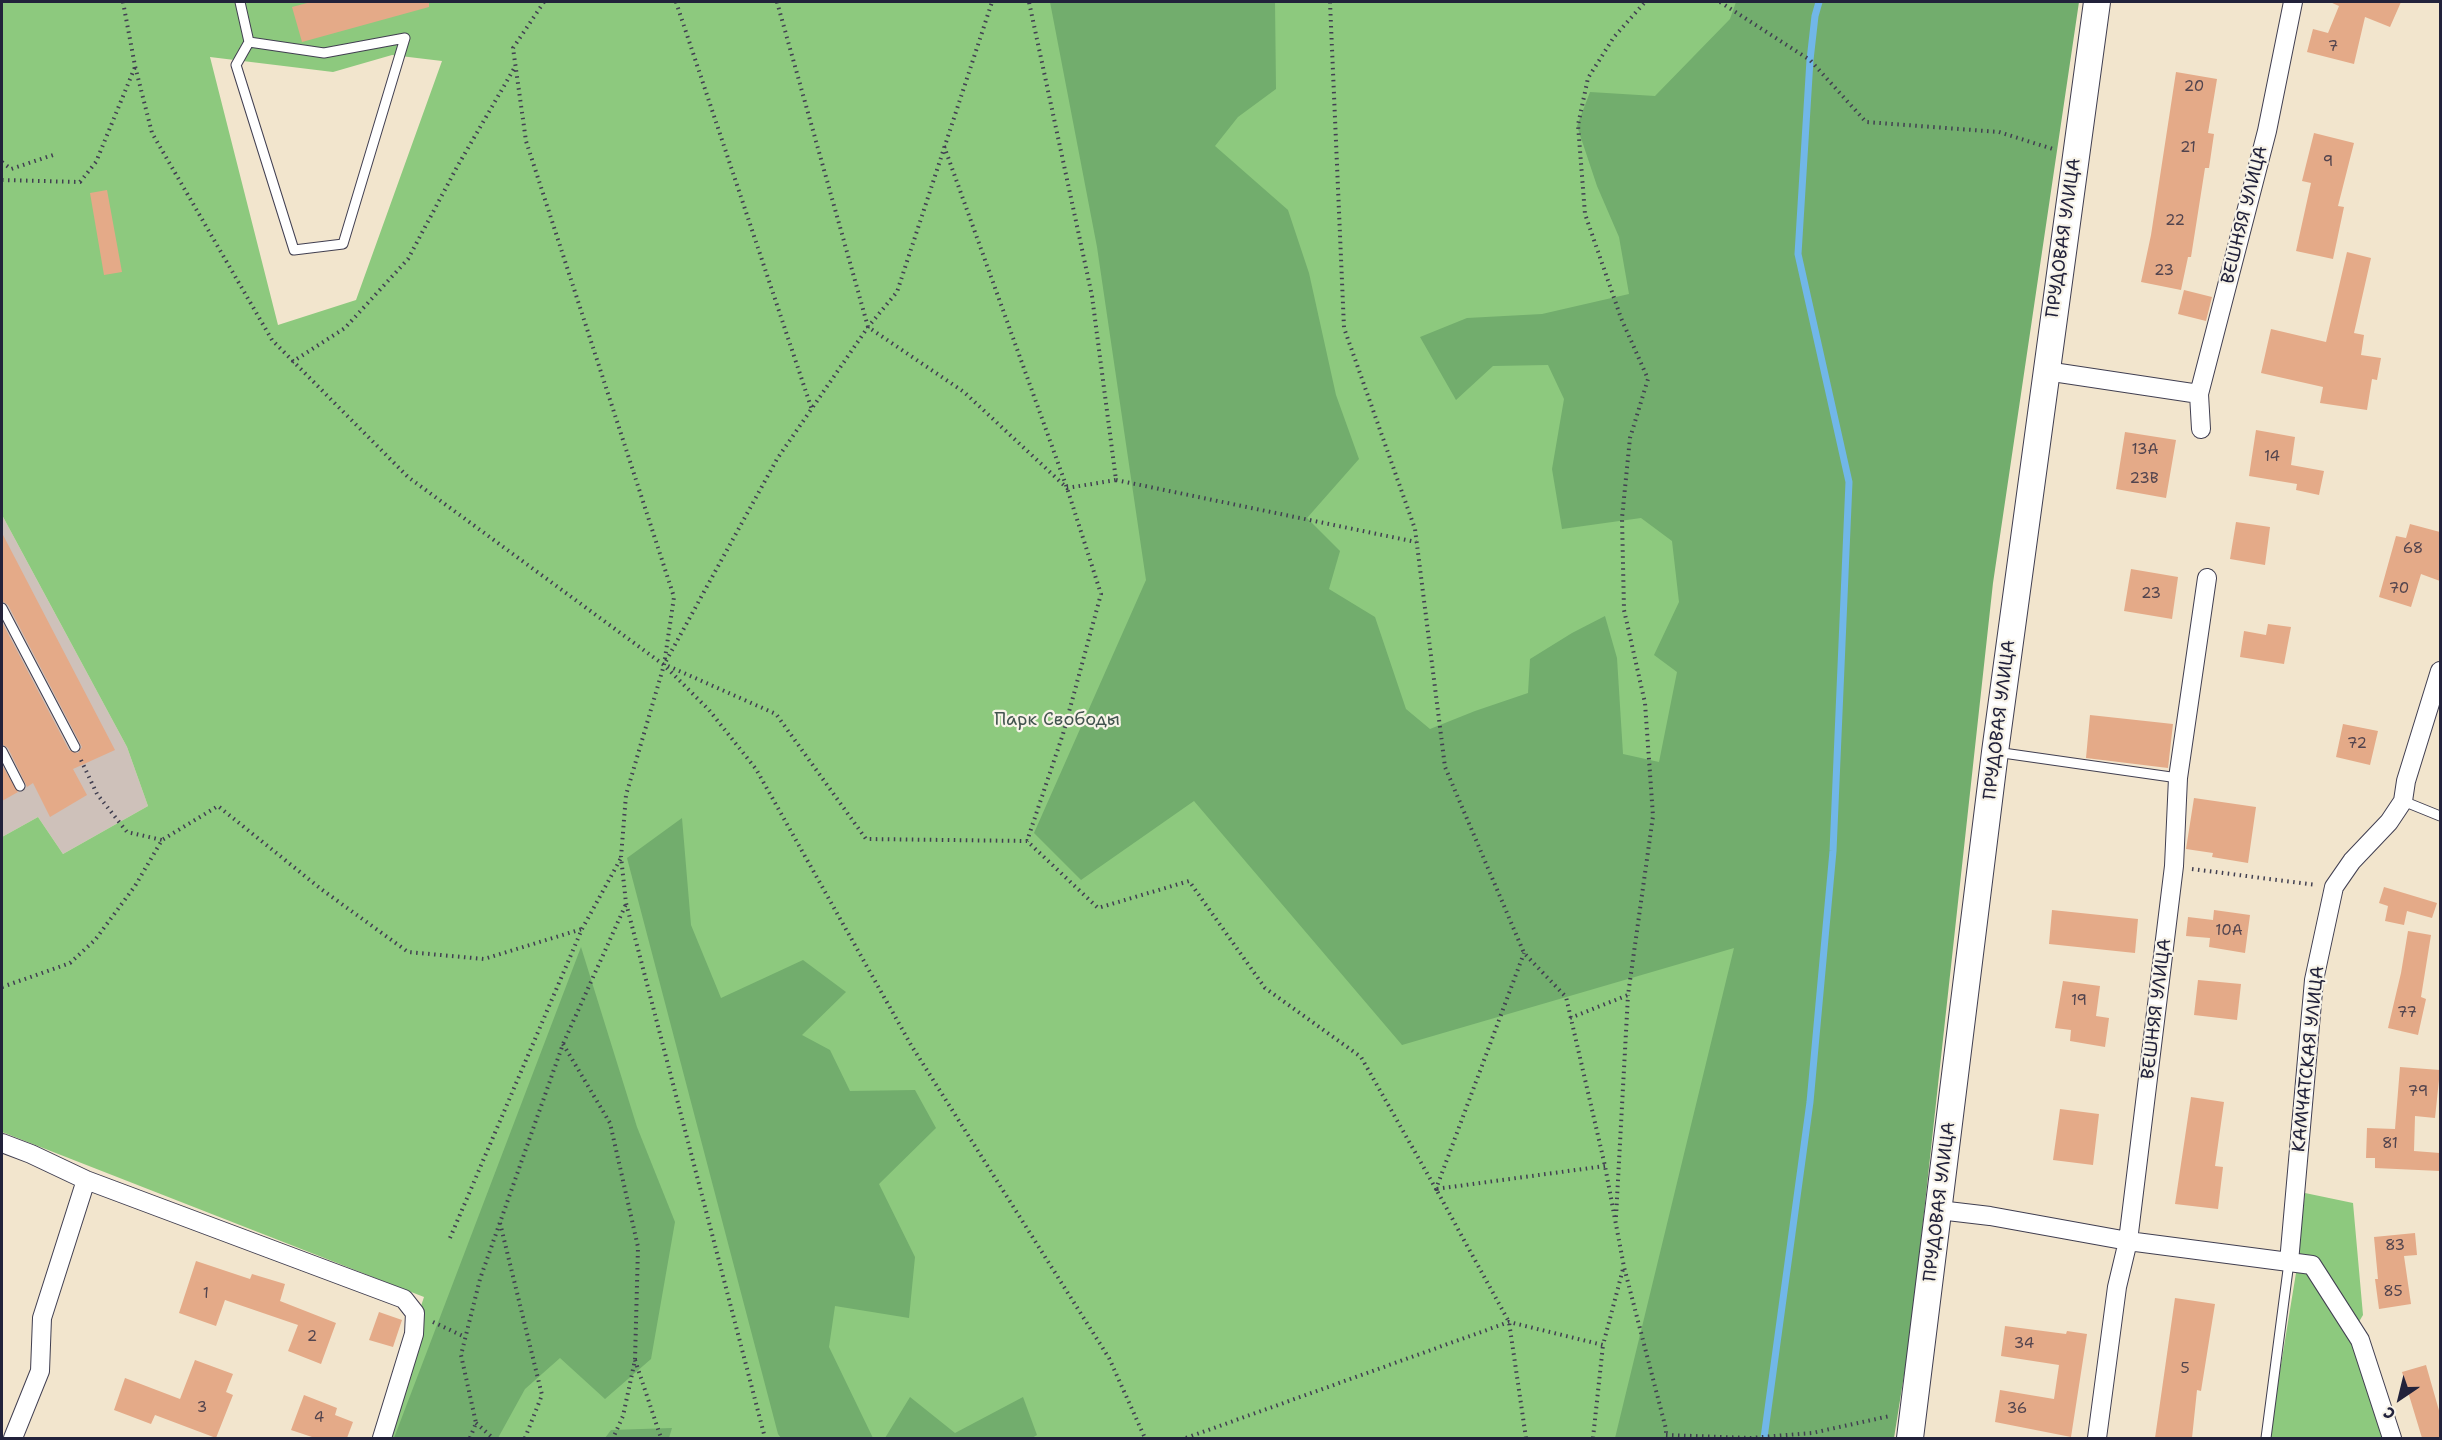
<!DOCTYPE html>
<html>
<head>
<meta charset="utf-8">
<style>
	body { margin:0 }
	#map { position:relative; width:2442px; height:1440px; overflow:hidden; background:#f2e5cd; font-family:"Shantell Sans",sans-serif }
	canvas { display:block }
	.frame { position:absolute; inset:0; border:3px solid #22223b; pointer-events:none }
	.north { position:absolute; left:2370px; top:1368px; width:60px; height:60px; -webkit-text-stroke:4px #f7f3e8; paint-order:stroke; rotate:215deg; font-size:16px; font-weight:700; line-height:24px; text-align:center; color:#22223b }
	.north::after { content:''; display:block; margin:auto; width:21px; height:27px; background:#22223b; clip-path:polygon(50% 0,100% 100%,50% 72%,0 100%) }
</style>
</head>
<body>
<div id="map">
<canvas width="2442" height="1440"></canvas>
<div class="frame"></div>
<div class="north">С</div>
</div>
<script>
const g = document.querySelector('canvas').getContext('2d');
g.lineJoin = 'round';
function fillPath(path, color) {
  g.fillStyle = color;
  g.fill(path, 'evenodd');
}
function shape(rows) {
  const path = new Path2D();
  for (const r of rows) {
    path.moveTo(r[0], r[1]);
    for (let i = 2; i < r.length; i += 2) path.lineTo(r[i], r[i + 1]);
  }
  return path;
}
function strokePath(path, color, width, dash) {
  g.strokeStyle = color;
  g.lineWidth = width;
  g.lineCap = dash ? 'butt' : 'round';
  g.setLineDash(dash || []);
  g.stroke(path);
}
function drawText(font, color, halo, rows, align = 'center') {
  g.font = font + ' "Shantell Sans",sans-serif';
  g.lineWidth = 4.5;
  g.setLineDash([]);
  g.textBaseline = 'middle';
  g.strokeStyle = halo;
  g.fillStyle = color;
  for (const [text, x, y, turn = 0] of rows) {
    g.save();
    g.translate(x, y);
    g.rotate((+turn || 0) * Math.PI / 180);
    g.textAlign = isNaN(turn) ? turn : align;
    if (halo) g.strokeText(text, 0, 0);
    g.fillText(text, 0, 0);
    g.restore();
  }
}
const industrial = shape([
	[2,515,127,747,148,806,63,854,38,817,2,837]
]);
const green = shape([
	[2,2,2043,2,1878,1438,377,1438,424,1297,2,1132,2,837,38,817,63,854,148,806,127,747,2,515],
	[392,55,442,61,356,300,278,325,210,57,333,72],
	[2305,1193,2353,1203,2363,1315,2350,1337,2383,1438,2269,1438,2296,1273]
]);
const forest = shape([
	[1050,2,1275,2,1276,89,1238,117,1215,146,1288,210,1309,273,1336,395,1359,459,1307,518,1340,551,1329,589,1375,617,1406,709,1430,729,1475,711,1528,693,1530,659,1572,633,1605,616,1617,658,1623,754,1659,762,1677,672,1654,655,1679,602,1672,541,1641,518,1562,529,1552,469,1564,399,1548,365,1493,366,1456,400,1420,337,1467,318,1542,314,1629,294,1619,237,1597,186,1577,126,1590,92,1655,96,1730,19,1736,2,2079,2,1993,583,1911,1331,1894,1438,1615,1438,1734,948,1402,1045,1194,801,1081,880,1034,833,1146,580,1097,247],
	[682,818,691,925,721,998,803,960,846,992,802,1035,830,1050,850,1091,915,1090,936,1128,879,1184,915,1257,909,1318,835,1306,829,1347,873,1438,781,1438,778,1434,627,858],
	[581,947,637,1127,675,1222,651,1359,605,1399,560,1358,525,1389,498,1438,394,1438],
	[910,1397,955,1433,1023,1397,1037,1435,1032,1438,885,1438],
	[672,1428,669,1438,605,1438,611,1430]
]);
const stream = shape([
	[1764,1438,1810,1102,1833,851,1849,482,1798,254,1810,60,1815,16,1819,2]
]);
const building = shape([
	[311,2,429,2,429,7,302,42,292,7],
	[2330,2,2401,2,2390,27,2365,17,2354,64,2307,52,2313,29,2328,33,2339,6],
	[2176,72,2217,79,2208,133,2214,134,2209,168,2205,168,2191,257,2188,257,2181,290,2141,282,2151,235],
	[2314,133,2354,143,2338,206,2344,207,2333,259,2296,251,2311,183,2302,181],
	[107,190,122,272,104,275,90,193],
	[2347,252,2371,258,2354,333,2364,335,2361,355,2381,358,2377,380,2372,379,2367,410,2320,403,2323,387,2261,373,2271,329,2326,342],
	[2184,290,2212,297,2206,321,2178,314],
	[2256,430,2295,437,2291,465,2324,471,2319,495,2296,490,2297,484,2249,476],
	[2125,432,2176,440,2166,498,2116,489],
	[2236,522,2270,527,2265,565,2230,559],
	[2410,524,2440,532,2440,581,2421,574,2411,607,2379,597,2396,536,2406,538],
	[2,533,115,750,73,769,87,795,50,817,33,783,27,787,8,748,2,744,2,622,69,750,78,753,82,747,8,605,2,601],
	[2131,569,2178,577,2172,619,2124,611],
	[2268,624,2291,627,2284,664,2240,657,2244,631,2266,635],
	[2090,715,2173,724,2168,768,2086,758],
	[2343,724,2378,731,2370,765,2336,757],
	[2,765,18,792,2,801],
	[2194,798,2256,807,2248,863,2212,857,2213,853,2186,849],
	[2384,887,2437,903,2432,918,2407,911,2404,925,2385,921,2388,906,2379,903],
	[2052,910,2138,919,2135,953,2049,944],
	[2214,910,2250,915,2245,953,2209,947,2210,938,2186,936,2188,917,2213,920],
	[2408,931,2431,935,2421,997,2426,999,2418,1035,2388,1028,2401,973],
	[2198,980,2241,984,2237,1020,2194,1015],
	[2063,981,2100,986,2096,1016,2109,1018,2105,1047,2070,1041,2071,1030,2055,1028],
	[2400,1067,2440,1070,2435,1118,2415,1116,2414,1151,2440,1153,2440,1171,2375,1168,2375,1158,2366,1158,2367,1128,2395,1129],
	[2191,1097,2224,1102,2215,1166,2223,1167,2218,1209,2175,1204],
	[2060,1109,2099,1114,2093,1165,2053,1160],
	[2415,1233,2417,1255,2404,1256,2411,1304,2379,1309,2375,1279,2378,1279,2374,1237],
	[196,1261,250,1279,252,1274,285,1284,280,1301,336,1323,321,1364,288,1351,298,1325,225,1300,216,1326,179,1313],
	[2175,1298,2215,1304,2201,1391,2197,1390,2192,1438,2155,1438],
	[379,1312,402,1320,393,1347,369,1340],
	[2005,1326,2066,1334,2067,1331,2087,1334,2071,1437,1995,1422,2000,1390,2054,1399,2059,1365,2001,1356],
	[195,1360,233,1374,226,1392,233,1395,216,1438,155,1415,151,1424,114,1410,125,1378,180,1399],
	[2426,1365,2440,1414,2440,1438,2422,1438,2402,1372],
	[304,1395,337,1408,335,1415,353,1422,347,1438,315,1438,291,1430]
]);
const path = shape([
	[123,2,135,66,152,133,272,340,408,477,664,665,709,710,756,769,911,1045,1109,1358,1145,1438],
	[544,2,513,48,526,141,674,597,664,665,626,795,621,857,626,903,765,1438],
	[676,2,812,410],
	[777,2,868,327,964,392,1067,488,1116,480,1092,296,1029,2],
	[1330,2,1344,328,1415,529,1445,767,1524,953,1566,997,1605,1166,1624,1267,1666,1429,1666,1438],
	[1720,2,1810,60,1866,122,1999,132,2056,150],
	[944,146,1067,488,1101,594,1063,734,1027,841],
	[2,162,11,169,53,155],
	[2,180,80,182,96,162,135,67],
	[292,362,345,328,408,259,457,167,515,67],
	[1116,480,1416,542],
	[666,661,777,459,868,327,897,292,992,2],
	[668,666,776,714,866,839,1027,841,1098,908,1189,881,1265,988,1361,1057,1436,1189,1524,953],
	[81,760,97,794,127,832,162,840],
	[2192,869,2316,885],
	[2,987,70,963,95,940,135,886,162,840,218,806,321,889,408,952,484,959,582,929],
	[1570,1018,1628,995,1653,816,1645,703,1624,610,1622,518,1630,438,1648,379,1621,318,1585,214,1578,125,1588,78,1614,37,1645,2],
	[563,1044,610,1123,638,1247,635,1360,623,1416,613,1438],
	[1616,1217,1628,995],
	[500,1223,542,1395,525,1438],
	[450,1238,582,929,621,858],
	[433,1322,465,1337],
	[635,1360,661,1438],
	[476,1423,493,1438],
	[1666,1435,1750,1438,1812,1433,1890,1416],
	[470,1438,476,1423,461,1355,480,1279,563,1044,626,904],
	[1186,1438,1509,1322,1603,1345,1623,1269],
	[1526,1438,1509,1322,1436,1189,1605,1166],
	[1593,1438,1603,1345]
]);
const service = shape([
	[240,2,249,42,236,65,294,250,343,244,405,38,324,53,249,42],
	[2,608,75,747],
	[2,751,20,786],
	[1996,752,2178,778],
	[2403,801,2440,816],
	[2266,1438,2289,1262]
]);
const minor = shape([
	[2046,371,2199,394],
	[2201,429,2199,394,2267,131,2293,2],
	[2,1143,31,1154,86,1180,404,1299,415,1313,414,1334,382,1438],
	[1939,1210,1990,1216,2128,1241,2312,1265,2360,1340,2392,1438],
	[2289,1262,2314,980,2334,887,2352,861,2389,822,2403,801,2406,781,2440,671],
	[13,1438,40,1371,42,1318,86,1180],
	[2097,1438,2117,1287,2128,1241,2174,866,2178,778,2207,578]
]);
const secondary = shape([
	[1910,1438,1995,752,2097,2]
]);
const numberNames = [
	["7",2333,47],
	["20",2194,87],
	["21",2188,148],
	["9",2328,162],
	["22",2175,221],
	["23",2164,271],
	["13А",2145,450],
	["14",2272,457],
	["23В",2144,479],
	["68",2413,549],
	["70",2399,589],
	["23",2151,594],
	["72",2357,744],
	["10А",2229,931],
	["19",2079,1001],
	["77",2407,1013],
	["79",2418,1092],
	["81",2390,1144],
	["83",2395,1246],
	["85",2393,1292],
	["1",206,1294],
	["2",312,1337],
	["34",2024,1344],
	["5",2185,1369],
	["3",202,1408],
	["36",2017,1409],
	["4",319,1418]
];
const streetNames = [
	["ВЕШНЯЯ УЛИЦА",2245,215,-76],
	["ПРУДОВАЯ УЛИЦА",2064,238,-82],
	["ПРУДОВАЯ УЛИЦА",2000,720,-83],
	["ВЕШНЯЯ УЛИЦА",2157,1009,-83],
	["КАМЧАТСКАЯ УЛИЦА",2309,1059,-84],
	["ПРУДОВАЯ УЛИЦА",1940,1202,-83]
];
const parkNames = [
	["Парк Свободы",1057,720]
];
fillPath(industrial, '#cec1ba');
fillPath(green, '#8dc97e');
fillPath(forest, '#72ad6d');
strokePath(stream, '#71b7e8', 7);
fillPath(building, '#e4aa88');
strokePath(service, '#413f51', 11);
strokePath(minor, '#413f51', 20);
strokePath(secondary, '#413f51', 28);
strokePath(path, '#413f51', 4, [1.5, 4.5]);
strokePath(service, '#fff', 9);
strokePath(minor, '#fff', 18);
strokePath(secondary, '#fff', 26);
drawText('15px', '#52444e', null, numberNames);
drawText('18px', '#22223b', '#f7f3e8', streetNames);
drawText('18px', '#42544f', '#f7f3e8', parkNames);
</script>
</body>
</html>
